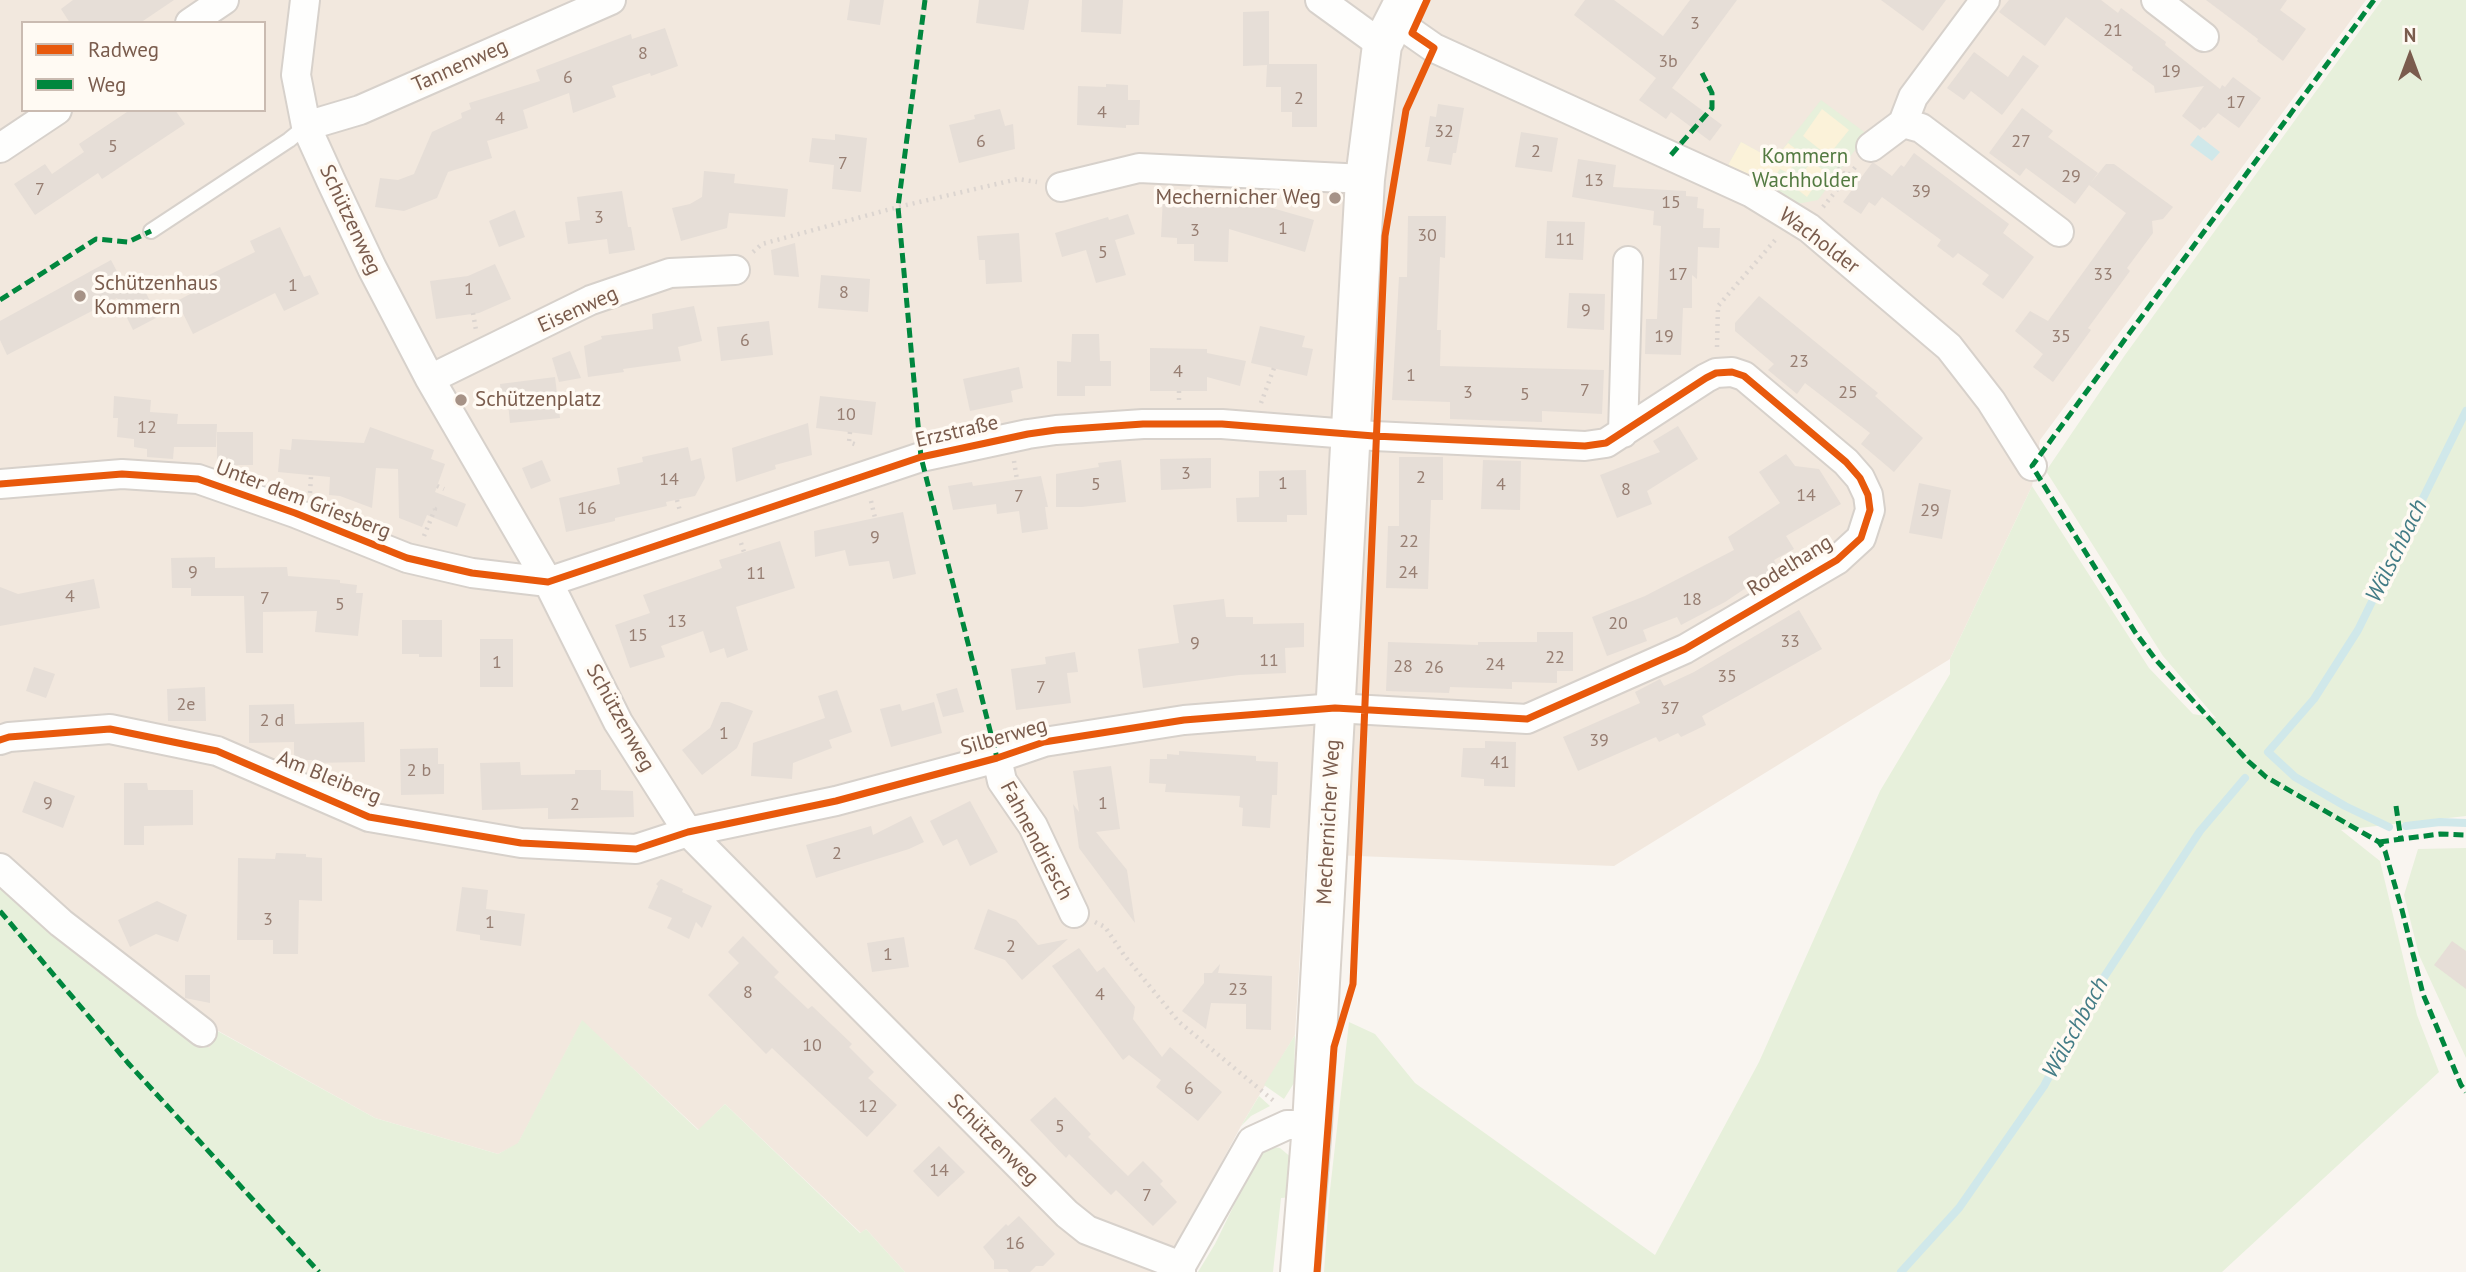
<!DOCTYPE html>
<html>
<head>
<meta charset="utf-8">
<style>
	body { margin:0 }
	#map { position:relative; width:2466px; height:1272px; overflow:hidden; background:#f9f5f0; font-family:"PT Sans",sans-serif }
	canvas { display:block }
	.legend { position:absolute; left:21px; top:21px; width:245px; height:91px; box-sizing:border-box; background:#fffaf3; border:2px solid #cabbb1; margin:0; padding:9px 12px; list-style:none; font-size:21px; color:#7a5c4d }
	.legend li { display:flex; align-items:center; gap:14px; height:35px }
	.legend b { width:35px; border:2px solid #cabbb1 }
	.north { position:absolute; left:2375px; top:21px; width:70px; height:70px; -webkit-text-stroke:5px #fffaf3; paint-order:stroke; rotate:0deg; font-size:19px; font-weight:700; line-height:28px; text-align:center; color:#7a5c4d }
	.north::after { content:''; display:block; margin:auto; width:24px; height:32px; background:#7a5c4d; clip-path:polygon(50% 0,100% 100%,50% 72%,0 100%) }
</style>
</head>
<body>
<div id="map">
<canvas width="2466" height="1272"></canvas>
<ul class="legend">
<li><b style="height:9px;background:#e8590c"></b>Radweg</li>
<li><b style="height:9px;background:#00873e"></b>Weg</li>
</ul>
<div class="north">N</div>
</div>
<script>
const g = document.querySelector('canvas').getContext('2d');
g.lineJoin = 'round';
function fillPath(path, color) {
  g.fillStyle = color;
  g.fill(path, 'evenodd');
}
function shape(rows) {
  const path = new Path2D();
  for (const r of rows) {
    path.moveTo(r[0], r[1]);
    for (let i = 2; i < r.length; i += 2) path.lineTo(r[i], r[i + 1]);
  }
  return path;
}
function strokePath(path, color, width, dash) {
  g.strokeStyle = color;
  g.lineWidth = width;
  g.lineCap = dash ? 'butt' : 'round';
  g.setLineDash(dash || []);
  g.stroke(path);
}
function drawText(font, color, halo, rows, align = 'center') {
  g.font = font + ' "PT Sans",sans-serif';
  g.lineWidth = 7;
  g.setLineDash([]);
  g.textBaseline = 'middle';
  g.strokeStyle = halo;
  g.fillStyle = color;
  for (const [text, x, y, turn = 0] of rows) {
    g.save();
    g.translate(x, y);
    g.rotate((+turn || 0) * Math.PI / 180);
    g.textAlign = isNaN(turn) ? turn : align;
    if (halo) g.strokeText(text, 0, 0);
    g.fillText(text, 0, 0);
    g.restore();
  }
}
const residential = shape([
	[0,0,2366,0,2040,440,2032,486,1950,659,1614,866,1306,854,1295,1035,1241,1126,1163,1272,905,1272,866,1229,861,1233,725,1104,699,1130,582,1021,518,1144,498,1154,375,1118,213,1028,211,1049,71,944,0,881],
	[23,23,264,23,264,110,23,110]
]);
const green = shape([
	[2382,0,2466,0,2466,816,2341,830,2380,861,2417,1015,2439,1072,2222,1272,1324,1272,1329,1199,1349,1022,1375,1034,1415,1083,1655,1255,1759,1062,1880,791,1950,674,1950,659,2032,486,2149,668,2193,714,2216,718,2163,656,2046,471,2125,355],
	[1821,100,1867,134,1818,200,1797,204,1727,167,1741,142,1774,160],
	[2466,848,2466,1058,2419,955,2404,895,2418,849],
	[0,881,71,944,210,1048,212,1028,375,1118,498,1154,518,1143,582,1020,698,1130,725,1104,860,1233,866,1229,905,1272,0,1272],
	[1295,1035,1294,1083,1284,1099,1264,1085],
	[1259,1096,1270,1106,1251,1116,1241,1126],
	[1274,1147,1280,1148,1292,1158,1294,1197,1281,1198,1273,1272,1198,1272,1215,1244,1258,1156,1266,1149]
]);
const sand = shape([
	[1822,109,1849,130,1828,156,1803,136],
	[1741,142,1774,160,1788,143,1801,153,1788,173,1780,169,1767,188,1727,167],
	[1811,162,1825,171,1807,197,1793,186]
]);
const water = shape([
	[2198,135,2220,152,2212,161,2190,145]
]);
const stream = shape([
	[2406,826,2440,822,2466,823],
	[2389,827,2345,806,2295,777,2268,752,2314,699,2358,630,2466,411],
	[1901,1272,1959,1208,2044,1086,2093,994,2200,831,2245,778]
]);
const building = shape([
	[73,0,174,0,140,23,70,23,61,9],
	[850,0,884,0,880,25,847,20],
	[979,0,1029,0,1024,30,976,23],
	[1082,0,1123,0,1121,34,1081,32],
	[1585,0,1614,0,1663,36,1690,0,1737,0,1672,88,1722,125,1710,141,1671,112,1666,119,1639,100,1656,78,1574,15],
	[1881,0,1946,0,1923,31],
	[2009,0,2101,0,2118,13,2121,8,2166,42,2165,45,2220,89,2222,85,2225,87,2233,77,2261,98,2239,128,2218,113,2205,128,2203,127,2200,130,2182,116,2204,86,2155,93,2154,86,2132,70,2133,67,2066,17,2045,46,1999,12],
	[2206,0,2287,0,2280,10,2306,29,2283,61,2257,41,2258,39],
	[1269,11,1269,64,1317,64,1317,127,1292,127,1292,112,1281,112,1281,87,1266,87,1267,65,1243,66,1243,12],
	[665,28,678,66,651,76,650,73,612,86,616,97,573,113,569,93,523,110,528,128,487,141,492,158,448,172,437,198,404,211,375,207,380,178,398,180,414,174,432,132,462,118,461,113,471,109,469,103,540,81,536,70,631,34,632,39],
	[1974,52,2008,77,2023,55,2039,66,2002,115,1971,91,1964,100,1947,88],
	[1106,84,1128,85,1128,100,1140,100,1139,125,1126,125,1126,128,1077,125,1078,86,1106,87],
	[1438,104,1464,108,1456,153,1453,153,1451,165,1427,161,1430,147,1425,147,1430,116,1436,117],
	[2022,108,2053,131,2048,137,2098,173,2075,204,2026,168,2020,176,1989,153],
	[1000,109,1005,126,1013,124,1015,149,959,163,949,125,975,119,974,115],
	[130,110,175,110,185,124,102,179,98,173,35,215,14,184,45,164,52,174,84,152,79,144],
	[1521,132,1558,138,1552,172,1515,167],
	[835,134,867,138,861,192,832,189,834,165,809,162,812,138,835,140],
	[1914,153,2009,224,2003,233,2034,257,2003,299,1982,284,1989,275,1958,253,1953,258,1937,246,1941,240,1882,197,1875,206,1869,202,1861,214,1843,202,1872,163,1874,163,1892,176,1901,165,1904,167],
	[1578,159,1616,165,1613,187,1686,191,1686,196,1698,197,1697,208,1704,209,1703,228,1720,228,1719,248,1698,247,1697,279,1692,275,1692,308,1683,308,1681,355,1645,354,1646,319,1657,319,1661,226,1653,225,1654,211,1572,197],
	[2106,164,2114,164,2173,207,2163,219,2152,221,2153,233,2127,268,2130,271,2088,328,2091,330,2053,382,2033,367,2043,354,2015,331,2030,311,2048,321,2126,213,2089,185],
	[704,171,735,174,734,183,788,189,785,217,729,213,727,228,681,241,672,208,690,204,702,197],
	[622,191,628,227,631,227,635,250,609,254,607,239,568,244,565,222,580,220,577,197],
	[1163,197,1244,200,1314,220,1305,252,1229,229,1228,262,1194,261,1194,244,1177,244,1177,238,1161,237],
	[515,210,525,237,499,247,489,221],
	[1128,214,1135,234,1115,240,1126,275,1096,283,1086,250,1062,257,1055,233,1108,217,1109,220],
	[1408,216,1446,216,1445,258,1440,257,1437,330,1441,330,1440,366,1604,370,1602,414,1542,411,1542,422,1450,419,1450,402,1392,400,1399,277,1407,277],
	[1547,221,1585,222,1583,260,1545,258],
	[280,227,304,277,310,275,319,294,284,311,275,293,193,334,177,301,211,283,207,276,255,252,250,241],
	[1019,233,1022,282,986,284,985,260,979,260,977,236],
	[795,243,799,277,774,275,771,250],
	[111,260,126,289,140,281,158,317,133,330,117,298,7,355,0,340,0,321],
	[495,264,511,299,479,313,436,319,430,281,468,276],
	[821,275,870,279,868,312,818,308],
	[1569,293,1605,294,1604,330,1567,328],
	[1759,296,1878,393,1875,396,1923,438,1894,472,1861,444,1870,433,1805,383,1797,394,1768,370,1774,364,1735,331,1735,323],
	[694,306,702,341,678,347,681,361,623,369,624,372,588,377,584,346,602,339,601,336,653,329,652,314],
	[769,321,773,355,721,361,717,327],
	[1260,326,1305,336,1302,347,1313,349,1307,376,1251,363],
	[1072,334,1099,334,1100,361,1111,361,1111,386,1085,386,1085,396,1057,396,1057,361,1071,362],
	[1150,348,1207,349,1207,353,1246,361,1240,386,1207,377,1207,391,1150,391],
	[570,351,581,378,559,382,552,358],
	[1019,367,1023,388,1011,391,1013,402,970,411,963,379],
	[555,377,560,418,510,423,508,403,502,404,500,384],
	[114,396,151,400,150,412,178,414,177,424,217,424,216,447,174,447,173,459,147,457,147,449,134,447,134,439,117,437,118,418,113,418],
	[820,396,876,402,872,435,816,428],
	[808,423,812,455,775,465,776,469,736,482,732,448],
	[1678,426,1698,459,1647,491,1652,504,1617,518,1600,475,1660,452,1653,441],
	[370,427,434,450,431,459,445,464,435,492,466,504,457,527,427,515,422,527,399,518,398,469,376,468,372,508,340,496,329,495,330,477,278,472,280,449,291,450,292,439,364,443],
	[217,432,253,432,253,465,217,465],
	[688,447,691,461,701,458,705,478,695,496,666,502,667,506,615,518,615,521,566,532,559,498,620,484,617,468,643,462,642,457],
	[1786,454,1795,466,1819,469,1841,504,1786,536,1794,549,1774,560,1777,567,1725,602,1681,625,1677,617,1643,630,1647,641,1607,656,1592,617,1645,596,1734,550,1728,537,1780,503,1759,472],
	[1399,457,1443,457,1443,500,1431,500,1428,589,1386,588,1388,526,1399,526],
	[1211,458,1211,488,1161,490,1160,459],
	[542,460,551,481,531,489,522,468],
	[1121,460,1126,502,1082,507,1056,507,1056,474,1099,467,1098,463],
	[1483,460,1521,461,1520,510,1481,509],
	[1306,470,1307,515,1287,515,1287,522,1237,522,1236,498,1259,497,1259,471],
	[1041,476,1048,507,1045,507,1048,529,1022,533,1019,511,997,514,996,504,953,510,948,486,972,482,973,486],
	[1919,483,1951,490,1942,539,1909,533],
	[903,512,916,574,893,579,889,561,849,566,845,550,815,557,814,531],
	[780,541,795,588,736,607,748,650,727,658,724,648,710,653,703,631,661,646,665,657,630,668,615,625,650,613,643,595,722,568,719,560],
	[215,557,215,568,287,567,288,576,340,580,340,583,357,585,356,593,363,593,358,636,315,632,317,611,263,612,263,653,246,653,244,596,191,596,191,588,172,588,171,558],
	[94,579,100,608,0,626,0,587,18,594],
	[1224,599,1226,617,1253,617,1253,624,1304,623,1304,647,1285,648,1286,673,1239,675,1143,688,1138,649,1179,643,1173,605],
	[1799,610,1822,649,1702,716,1706,725,1681,737,1678,733,1659,742,1656,737,1578,771,1563,737,1640,703,1635,692,1660,679,1664,686,1694,672],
	[402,620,442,620,442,657,419,657,419,654,402,654],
	[1537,632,1573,632,1573,671,1557,671,1557,683,1512,682,1512,689,1450,687,1449,693,1386,691,1388,642,1478,645,1478,642,1537,642],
	[480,639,513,639,513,687,480,687],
	[1075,652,1078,672,1067,673,1071,703,1016,710,1011,669,1046,664,1045,657],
	[34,667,55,674,46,698,26,691],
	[205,687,206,721,168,721,167,689],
	[957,688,964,712,943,717,936,694],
	[837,690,852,732,829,740,832,748,793,763,792,779,751,776,753,743,825,718,818,696],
	[721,702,729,702,753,711,737,748,702,775,682,750,710,728],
	[934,702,942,733,891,747,880,709,900,704,902,711],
	[294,704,295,724,364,722,365,762,312,763,312,760,294,760,294,742,249,743,249,705],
	[1485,741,1516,742,1515,787,1484,786,1484,779,1461,777,1463,748,1485,748],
	[438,748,438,764,444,764,444,794,401,795,400,749],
	[1179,751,1256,756,1256,761,1278,762,1277,795,1272,795,1270,828,1242,826,1243,808,1239,807,1240,796,1165,792,1166,784,1149,783,1150,759,1167,759,1167,754,1179,755],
	[520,762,521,775,575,774,575,770,601,770,601,790,633,791,634,817,548,819,548,808,482,810,480,763],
	[1111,766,1120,829,1096,832,1127,870,1135,923,1079,848,1073,804,1079,812,1073,771],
	[34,781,75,796,63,828,22,812],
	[124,783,147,783,148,790,193,790,193,825,144,826,144,845,124,845],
	[970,801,998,852,970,866,957,839,943,846,930,821],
	[911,816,924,842,909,849,816,878,806,845,871,826,873,835],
	[276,853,306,854,306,857,322,858,322,901,299,900,298,954,273,954,273,940,237,940,238,858,275,859],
	[661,879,683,889,682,892,712,906,702,928,696,922,689,939,667,928,672,918,648,908,658,886,656,884],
	[462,887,488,890,486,909,525,914,521,946,480,940,480,935,456,931],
	[157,901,187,915,178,942,156,934,130,947,118,920],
	[988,909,1016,920,1038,945,1068,939,1022,980,1005,960,974,949],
	[743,936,779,972,774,977,808,1009,812,1006,852,1044,849,1047,874,1072,868,1078,897,1105,867,1137,772,1048,766,1054,708,995,739,963,728,952],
	[904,937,909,967,872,972,867,943],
	[2452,941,2466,951,2466,989,2434,965],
	[1079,948,1097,972,1104,967,1135,1007,1133,1019,1162,1057,1170,1047,1222,1092,1198,1121,1156,1087,1161,1080,1129,1055,1123,1060,1052,966],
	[1220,964,1218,973,1272,976,1271,1030,1246,1029,1246,1004,1211,1003,1206,1029,1182,1011,1204,983,1204,973,1212,973],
	[185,975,210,975,210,1003,185,998],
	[1055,1097,1091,1134,1088,1137,1128,1176,1143,1161,1163,1181,1160,1184,1177,1202,1153,1226,1116,1190,1111,1195,1069,1154,1066,1158,1030,1120],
	[939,1146,965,1172,938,1197,913,1171],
	[1019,1216,1055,1254,1043,1266,1036,1266,1030,1272,1009,1272,1007,1269,994,1269,994,1261,983,1247,1006,1224,1008,1226]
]);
const path = shape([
	[1408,104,1423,71],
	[1837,168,1847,176],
	[1823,207,1857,165],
	[753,252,762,244,898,207,1018,179,1037,182],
	[473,313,476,330],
	[1717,347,1718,306,1777,238],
	[1179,391,1179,401],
	[1261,403,1274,368],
	[850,432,849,442,857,445],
	[1014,461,1017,480],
	[437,486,444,489],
	[310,493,311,476],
	[677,500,680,511],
	[871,501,875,518],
	[424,536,435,509,430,506],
	[741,543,744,552],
	[1095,922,1105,927,1124,955,1179,1022,1275,1102]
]);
const lane = shape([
	[151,231,289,140,306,126]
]);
const street = shape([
	[305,0,296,75,306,126,331,181,372,268,430,379,548,582,618,722,688,832,1067,1214,1087,1230,1181,1266],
	[1320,0,1382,45],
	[1985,0,1913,97,1903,123,1921,128,2059,232],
	[2156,0,2204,37],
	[1394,20,1434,48,1752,193,1809,228,1949,347,1991,401,2032,466],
	[190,23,224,0],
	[306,126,360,110,611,0],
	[1871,147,1903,123],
	[0,148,57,110],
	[1061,187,1139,168,1365,179],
	[430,379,591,300,670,273,735,270],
	[1623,433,1628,261],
	[0,484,122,474,198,479,295,513,407,558,472,573,548,582,921,457,1028,434,1056,430,1143,424,1222,424,1374,436,1585,446,1606,443,1706,378,1716,373,1732,372,1744,376,1846,462,1860,478,1868,495,1870,510,1861,538,1837,560,1685,649,1527,719,1335,708,1184,720,1044,742,997,758,836,801,688,832,636,849,521,843,369,817,217,751,110,729,9,737,0,740],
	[997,758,1002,781,1033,826,1074,913],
	[0,868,61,923,202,1032],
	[1181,1272,1181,1266,1252,1141,1287,1125,1312,1125]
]);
const secondary = shape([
	[1300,1272,1312,1125,1365,179,1382,45,1405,0]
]);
const quiet = shape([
	[925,0,898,207,921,457,997,758],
	[2374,0,2032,466,2135,632,2156,660,2248,761,2266,777,2379,842,2385,851,2402,910,2423,994,2461,1085,2466,1092],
	[1671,155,1712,108,1712,93,1702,73],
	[0,300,96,239,128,242,151,231],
	[2396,806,2401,840],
	[2379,842,2440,834,2466,835],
	[0,911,128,1063,319,1272]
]);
const cycleway = shape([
	[0,484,122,474,198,479,295,513,407,558,472,573,548,582,921,457,1028,434,1056,430,1143,424,1222,424,1374,436,1585,446,1606,443,1706,378,1716,373,1732,372,1744,376,1846,462,1860,478,1868,495,1870,510,1861,538,1837,560,1685,649,1527,719,1335,708,1184,720,1044,742,997,758,836,801,688,832,636,849,521,843,369,817,217,751,110,729,9,737,0,740],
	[1317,1272,1334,1047,1353,984,1385,236,1406,110,1434,48,1412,33,1427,0]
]);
const markers = [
	[1335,198,7,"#a69286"],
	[80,296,7,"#a69286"],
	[461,400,7,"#a69286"]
];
const numberNames = [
	["3",1695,24],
	["21",2113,31],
	["8",643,54],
	["3b",1668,62],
	["19",2171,72],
	["6",568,78],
	["2",1299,99],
	["17",2236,103],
	["4",1102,113],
	["4",500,119],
	["32",1444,132],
	["6",981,142],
	["27",2021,142],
	["5",113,147],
	["2",1536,152],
	["7",843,164],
	["29",2071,177],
	["13",1594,181],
	["7",40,190],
	["39",1921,192],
	["15",1671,203],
	["3",599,218],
	["1",1283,229],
	["3",1195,231],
	["30",1427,236],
	["11",1565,240],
	["5",1103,253],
	["17",1678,275],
	["33",2103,275],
	["1",293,286],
	["1",469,290],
	["8",844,293],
	["9",1586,311],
	["19",1664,337],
	["35",2061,337],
	["6",745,341],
	["23",1799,362],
	["4",1178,372],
	["1",1411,376],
	["7",1585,391],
	["3",1468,393],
	["25",1848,393],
	["5",1525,395],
	["10",846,415],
	["12",147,428],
	["3",1186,474],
	["2",1421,478],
	["14",669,480],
	["1",1283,484],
	["5",1096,485],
	["4",1501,485],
	["8",1626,490],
	["14",1806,496],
	["7",1019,497],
	["16",587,509],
	["29",1930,511],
	["9",875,538],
	["22",1409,542],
	["9",193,573],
	["24",1408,573],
	["11",756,574],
	["4",70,597],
	["7",265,599],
	["18",1692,600],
	["5",340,605],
	["13",677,622],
	["20",1618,624],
	["15",638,636],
	["33",1790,642],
	["9",1195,644],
	["22",1555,658],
	["11",1269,661],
	["1",497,663],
	["24",1495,665],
	["28",1403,667],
	["26",1434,668],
	["35",1727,677],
	["7",1041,688],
	["2e",186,705],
	["37",1670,709],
	["2 d",272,721],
	["1",724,734],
	["39",1599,741],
	["41",1500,763],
	["2 b",419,771],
	["9",48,804],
	["1",1103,804],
	["2",575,805],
	["2",837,854],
	["3",268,920],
	["1",490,923],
	["2",1011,947],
	["1",888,955],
	["23",1238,990],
	["8",748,993],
	["4",1100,995],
	["10",812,1046],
	["6",1189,1089],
	["12",868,1107],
	["5",1060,1127],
	["14",939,1171],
	["7",1147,1196],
	["16",1015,1244]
];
const streetNames = [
	["Tannenweg",460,66,-24],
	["Schützenweg",350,220,65],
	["Wacholder",1819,241,37],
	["Eisenweg",578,310,-24],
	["Erzstraße",957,432,-13],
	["Unter dem Griesberg",303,500,21],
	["Rodelhang",1790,566,-32],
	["Schützenweg",620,718,61],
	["Silberweg",1004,737,-16],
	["Am Bleiberg",329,778,22],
	["Mechernicher Weg",1329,822,-87],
	["Fahnendriesch",1036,841,62],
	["Schützenweg",993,1140,45]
];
const parkNames = [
	["Kommern",1805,157],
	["Wachholder",1805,181]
];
const poiNames = [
	["Mechernicher Weg",1321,198,"right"],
	["Schützenhaus",94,284],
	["Kommern",94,308],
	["Schützenplatz",475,400]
];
const waterNames = [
	["Wälschbach",2397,551,-64],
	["Wälschbach",2076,1028,-61]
];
fillPath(residential, '#f2e8de');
fillPath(green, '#e7f0db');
fillPath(sand, '#fbf2d9');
fillPath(water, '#d0e8ea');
strokePath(stream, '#d0e8ea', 8);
fillPath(building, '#e6ded7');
strokePath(lane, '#d7d1cb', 18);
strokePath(street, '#d7d1cb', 32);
strokePath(secondary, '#d9d2cb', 42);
strokePath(path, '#dcd5d0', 4.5, [2, 5]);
strokePath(lane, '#fefefd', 14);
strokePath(street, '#fefefd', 28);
strokePath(secondary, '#fefefd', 38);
strokePath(quiet, '#00873e', 5, [10, 5]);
strokePath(cycleway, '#e8590c', 7);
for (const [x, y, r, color] of markers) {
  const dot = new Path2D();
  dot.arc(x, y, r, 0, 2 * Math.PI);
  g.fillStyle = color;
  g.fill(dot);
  strokePath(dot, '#fffaf3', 2.5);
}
drawText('18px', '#977e72', null, numberNames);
drawText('21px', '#7a5c4d', '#fffaf3', streetNames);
drawText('21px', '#537a41', '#fffaf3', parkNames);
drawText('21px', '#7a5c4d', '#fffaf3', poiNames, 'left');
drawText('italic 23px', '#437c86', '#fffaf3', waterNames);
</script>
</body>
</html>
